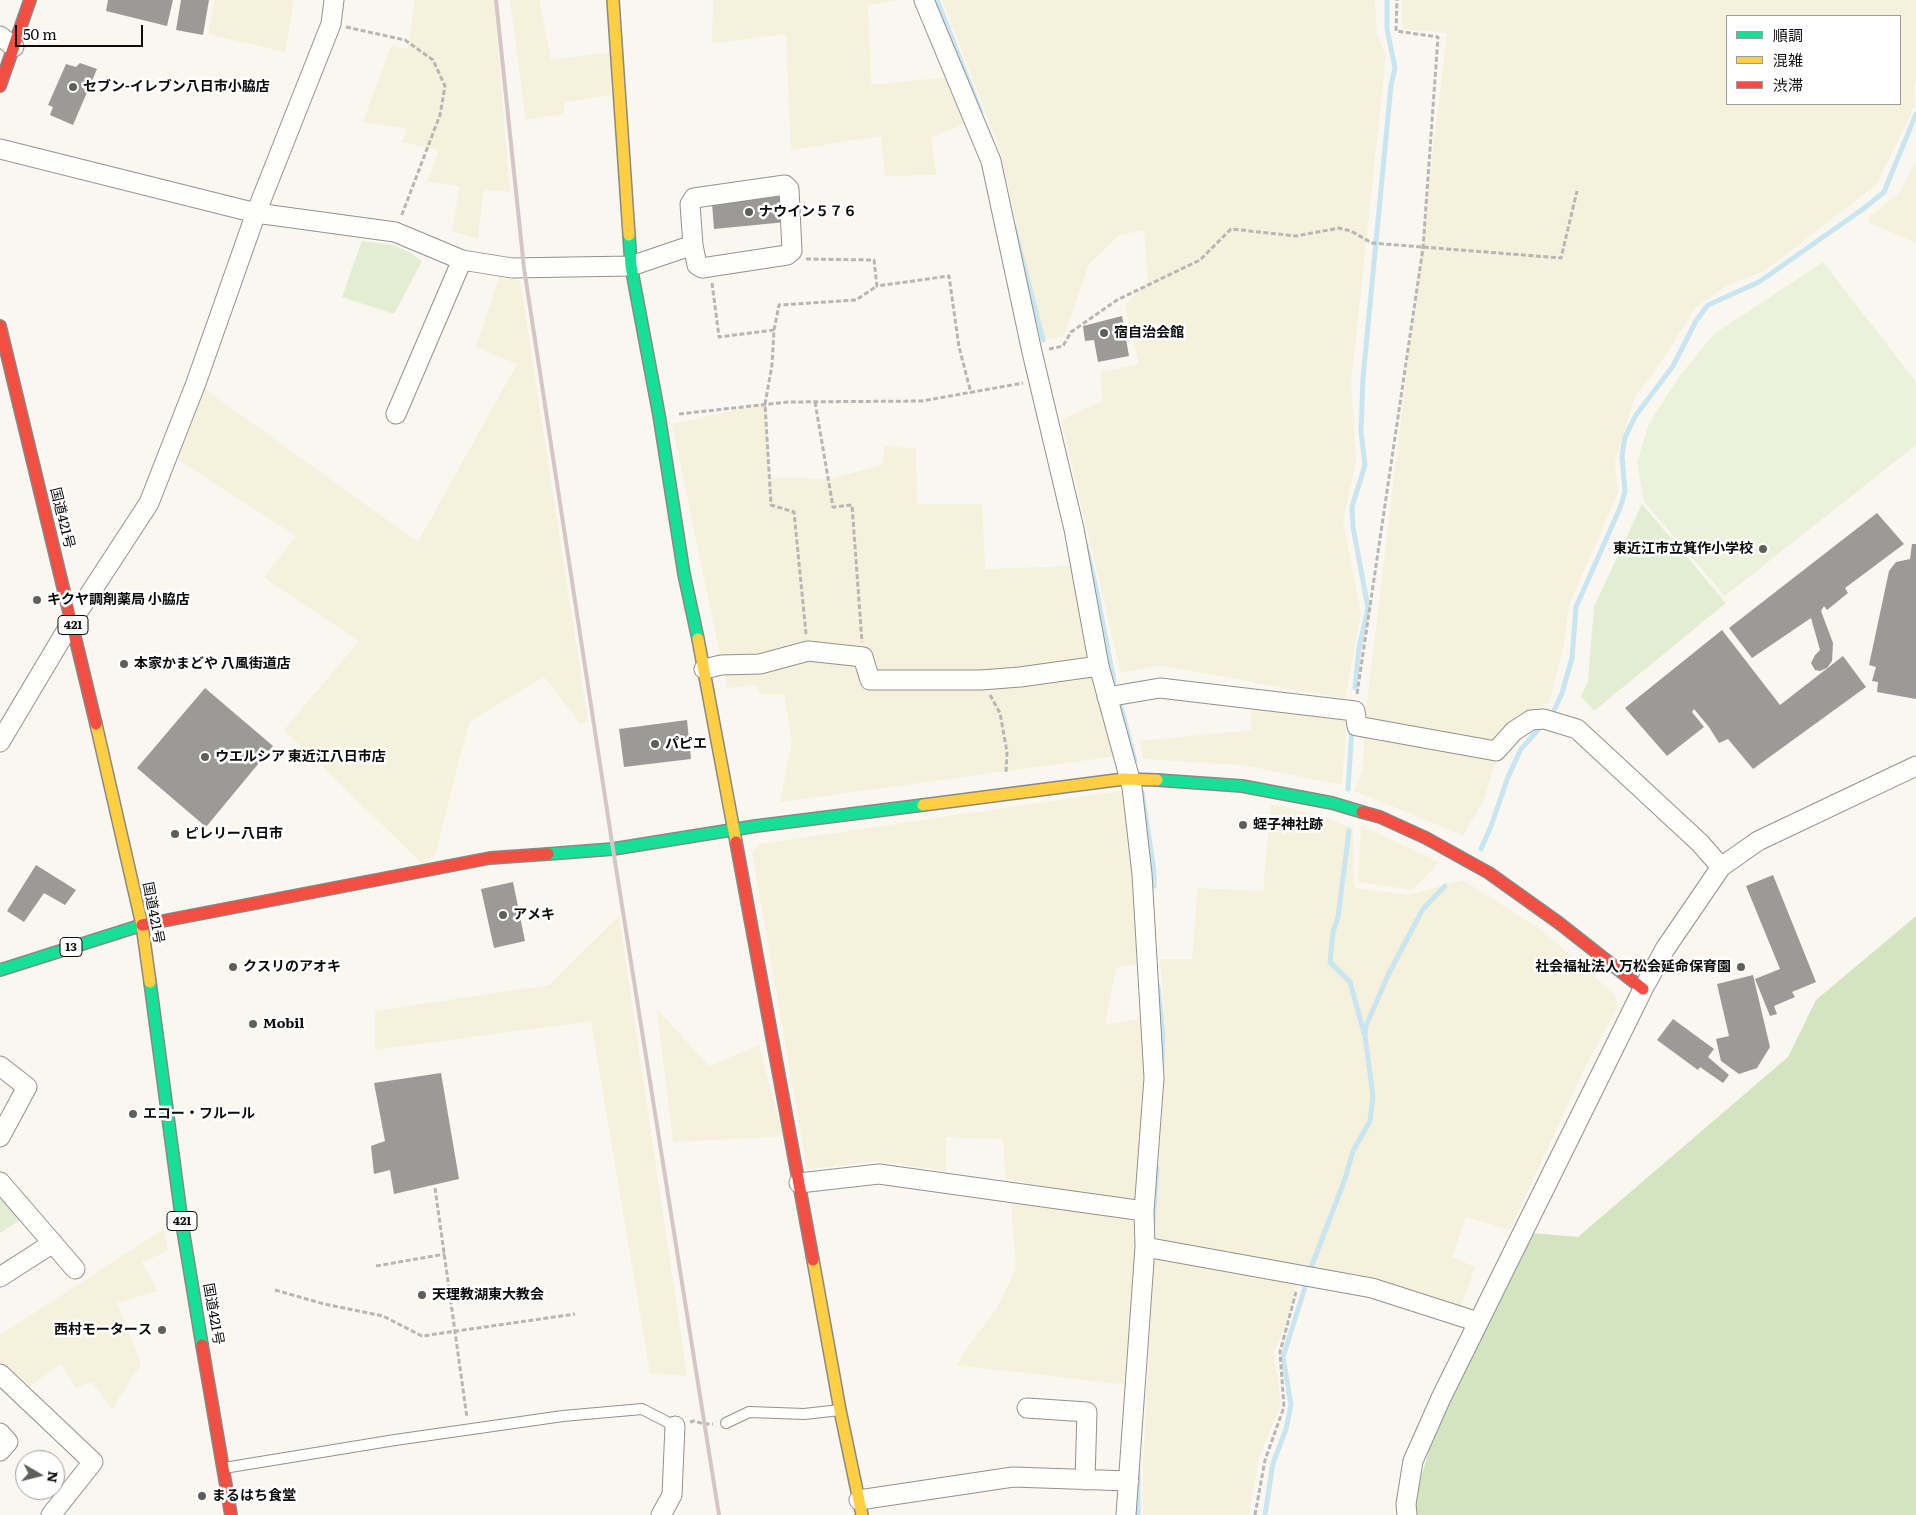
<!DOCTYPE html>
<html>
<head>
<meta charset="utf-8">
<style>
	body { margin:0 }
	#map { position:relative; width:1916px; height:1515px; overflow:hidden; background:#f9f7f0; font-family:Literata,"Noto Sans JP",serif }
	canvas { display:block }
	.legend { position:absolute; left:1726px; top:15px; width:175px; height:90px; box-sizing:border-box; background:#fff; border:1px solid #9d9d9d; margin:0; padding:6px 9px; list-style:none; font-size:15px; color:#0b0b0b }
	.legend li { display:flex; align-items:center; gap:10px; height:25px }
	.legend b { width:25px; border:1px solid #9d9d9d }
	.north { position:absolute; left:15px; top:1450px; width:50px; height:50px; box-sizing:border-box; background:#fff; border:1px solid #9d9d9d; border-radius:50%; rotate:98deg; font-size:14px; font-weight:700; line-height:20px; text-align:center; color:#0b0b0b }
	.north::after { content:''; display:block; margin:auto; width:18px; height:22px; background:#5e5e5b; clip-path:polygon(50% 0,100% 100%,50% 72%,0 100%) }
	.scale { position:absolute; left:15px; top:25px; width:128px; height:22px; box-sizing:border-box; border:2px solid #0b0b0b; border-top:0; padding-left:6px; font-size:15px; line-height:18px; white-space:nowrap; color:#0b0b0b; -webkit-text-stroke:4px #fff; paint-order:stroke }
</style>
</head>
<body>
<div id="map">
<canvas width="1916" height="1515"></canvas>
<ul class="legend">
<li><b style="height:6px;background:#16e098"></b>順調</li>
<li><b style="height:6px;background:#ffcf43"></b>混雑</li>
<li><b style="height:6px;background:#f24e42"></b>渋滞</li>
</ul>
<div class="north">N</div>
<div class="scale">50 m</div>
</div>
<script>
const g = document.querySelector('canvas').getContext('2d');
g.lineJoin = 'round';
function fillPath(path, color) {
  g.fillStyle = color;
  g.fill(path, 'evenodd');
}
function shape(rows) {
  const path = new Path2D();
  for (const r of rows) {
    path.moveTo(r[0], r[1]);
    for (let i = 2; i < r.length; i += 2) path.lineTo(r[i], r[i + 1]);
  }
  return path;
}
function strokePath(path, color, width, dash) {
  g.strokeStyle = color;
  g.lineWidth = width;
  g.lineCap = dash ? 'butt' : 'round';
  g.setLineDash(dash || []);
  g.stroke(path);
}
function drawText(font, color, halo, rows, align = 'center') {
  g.font = font + ' Literata,"Noto Sans JP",serif';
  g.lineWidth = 5;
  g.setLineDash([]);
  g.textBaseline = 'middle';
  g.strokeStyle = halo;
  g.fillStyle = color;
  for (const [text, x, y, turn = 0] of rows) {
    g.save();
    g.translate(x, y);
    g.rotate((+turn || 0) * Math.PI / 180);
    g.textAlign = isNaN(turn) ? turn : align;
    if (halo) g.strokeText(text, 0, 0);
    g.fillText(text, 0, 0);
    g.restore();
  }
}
const farmland = shape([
	[215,0,294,0,285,52,208,34],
	[415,0,494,0,510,192,483,190,478,239,452,231,460,186,427,182,439,150,402,142,407,129,363,122,391,46,408,49],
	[510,0,539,0,551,59,610,53,611,95,565,102,563,114,526,120],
	[713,0,898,0,868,5,871,85,949,77,968,123,931,137,936,175,885,176,881,136,791,150,786,34,712,43],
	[942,0,1375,0,1377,35,1386,55,1351,383,1356,461,1343,521,1361,614,1345,699,1159,665,1121,673,1061,420,1102,401,1101,372,1139,364,1125,305,1148,282,1144,230,1119,235,1089,264,1064,336,1043,340,999,147],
	[1402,0,1916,0,1916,82,1914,86,1915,105,1877,184,1766,270,1723,288,1695,308,1667,353,1634,399,1615,462,1618,493,1569,605,1564,645,1550,699,1494,765,1484,800,1463,835,1354,791,1363,770,1365,720,1447,33,1402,29],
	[1727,16,1900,16,1900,104,1727,104],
	[1916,159,1916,243,1868,222,1869,217,1898,194,1907,180],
	[500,276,520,280,588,721,581,724,544,677,469,722,435,855,423,864,284,730,359,641,264,578,296,536,177,459,196,383,418,542,517,364,476,347],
	[765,404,770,478,829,479,882,465,885,446,916,449,917,504,982,504,985,569,1072,566,1117,756,780,802,792,742,784,694,760,694,756,685,727,688,672,424],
	[1252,701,1347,716,1342,785,1243,765,1143,759,1140,741,1251,730],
	[1127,790,1140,885,1136,964,1116,968,1105,1025,1139,1019,1148,1076,1136,1204,1006,1179,1003,1139,946,1137,946,1171,879,1161,807,1169,752,852,760,844],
	[1271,804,1316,815,1353,828,1354,888,1409,895,1463,880,1543,931,1615,995,1618,1006,1585,1067,1510,1230,1466,1217,1452,1257,1475,1267,1461,1307,1301,1266,1284,1328,1274,1353,1281,1405,1259,1458,1249,1515,1143,1515,1143,1464,1166,1034,1160,959,1192,959,1198,888,1263,891],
	[1361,826,1439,862,1413,890,1358,882],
	[619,916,687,1376,650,1373,591,1021,375,1050,375,1011,549,985],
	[657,1009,709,1066,759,1045,783,1136,673,1142],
	[1011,1201,1132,1214,1140,1221,1129,1385,957,1365,962,1355,997,1308,1016,1268],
	[164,1229,168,1251,142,1262,157,1291,117,1303,141,1364,112,1409,92,1382,76,1388,61,1363,21,1393,0,1373,0,1335]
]);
const green = shape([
	[362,241,393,245,409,252,422,261,394,314,342,297],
	[1642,504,1726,603,1594,711,1581,696,1588,682,1594,607],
	[0,1193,22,1219,0,1233]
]);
const forest = shape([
	[1916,916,1916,1515,1413,1515,1412,1508,1435,1431,1531,1233,1578,1237,1788,1057,1816,1000]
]);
const pitch = shape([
	[1823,262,1916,382,1916,445,1725,596,1644,502,1637,462,1649,424,1678,378,1714,334]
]);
const stream = shape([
	[937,0,981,113],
	[1014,226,1043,340],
	[1086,545,1096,588,1114,682],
	[1355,688,1359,648,1368,608,1353,527,1352,507,1365,465,1361,431,1363,378,1391,85,1395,68,1387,29,1387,0],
	[1121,706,1135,761],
	[1554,711,1562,693,1572,658,1576,607,1620,508,1625,492,1622,456,1625,437,1636,415,1673,366,1696,321,1708,305,1759,282,1863,209,1884,192,1916,114],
	[1348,789,1352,728],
	[1142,792,1154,871,1154,886],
	[1349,831,1338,917,1333,932,1330,962,1350,982,1364,1033],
	[1481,849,1491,826,1508,777,1521,749,1538,730],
	[1158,986,1163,1035,1162,1065],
	[1153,1224,1157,1168],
	[1309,1273,1345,1179,1353,1151,1370,1121,1373,1096,1365,1036,1366,1026,1389,973,1423,909,1445,886],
	[1138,1515,1138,1471],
	[1265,1515,1273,1463,1286,1429,1291,1405,1283,1357,1307,1281]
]);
const building = shape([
	[108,0,173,0,167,26,106,11],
	[181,0,209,0,203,35,176,30],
	[80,63,97,69,73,125,50,115,53,107,48,105,66,64,76,67],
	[784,196,786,222,714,229,712,203],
	[1122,316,1129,356,1098,362,1094,340,1085,341,1083,326],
	[1877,513,1904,544,1845,588,1848,593,1827,610,1824,606,1821,611,1833,643,1832,661,1827,668,1820,671,1815,670,1811,663,1815,655,1820,650,1811,618,1752,658,1729,628],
	[1912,544,1916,544,1916,699,1877,692,1878,682,1872,681,1876,667,1869,665,1889,571,1896,562,1910,559],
	[1722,630,1780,705,1843,656,1866,687,1753,769,1728,739,1719,743,1709,727,1694,709,1692,712,1704,727,1667,756,1625,708],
	[205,688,273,746,206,827,137,768],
	[687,720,691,759,624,767,619,729],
	[36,865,76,890,65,905,44,893,24,922,7,911],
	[1773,875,1816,982,1792,992,1795,997,1774,1006,1777,1014,1770,1016,1755,979,1780,969,1746,886],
	[513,882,525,941,494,948,481,889],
	[1753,975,1770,1047,1757,1068,1739,1074,1721,1061,1716,1039,1729,1036,1717,984],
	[1673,1019,1714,1049,1708,1057,1729,1075,1723,1083,1700,1067,1698,1070,1657,1040],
	[441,1073,459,1179,394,1194,390,1170,374,1174,371,1146,385,1141,374,1083]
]);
const path = shape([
	[346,27,405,40,433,60,445,86,440,115,401,217],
	[806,259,874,260,877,286,949,276,959,347,971,393],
	[712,283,719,337,774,330],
	[1049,349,1063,346,1071,332,1117,300,1200,260,1231,229,1296,236,1339,228,1351,231,1372,243,1561,258,1577,191],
	[815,402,833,507,852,505,862,642],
	[679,414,788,402,922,401,1023,383],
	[806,634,794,512,771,505,765,404,772,365,774,330,779,305,856,300,877,286],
	[1357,694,1423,248,1438,37,1396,31,1397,0],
	[990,695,1000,713,1007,752,1006,773],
	[435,1188,467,1418],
	[376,1266,445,1254],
	[275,1290,324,1304,383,1316,422,1336,575,1314],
	[690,1422,694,1421,704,1424,713,1424],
	[1255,1515,1265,1460,1284,1407,1280,1352,1296,1292]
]);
const lane = shape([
	[726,1423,749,1412,804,1414,840,1410],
	[224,1468,395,1440,563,1416,642,1409,675,1426]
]);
const street = shape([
	[924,0,991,161,1032,352,1074,529,1099,666,1132,787,1142,874,1154,1078,1144,1211,1145,1247,1126,1515],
	[0,36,14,47],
	[0,149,256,213,395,232,462,260,512,268,631,266,693,245,690,204,694,198,785,185,789,189,792,251,787,255,702,268,697,265,693,245],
	[396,414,462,260],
	[704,669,721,665,760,664,808,651,863,657,870,680,981,680,1020,677,1099,666],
	[1107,697,1160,688,1355,711,1357,726,1496,751,1514,731,1531,720,1544,719,1577,729,1700,843,1721,867],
	[0,742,72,621,149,503,196,383,256,213,331,24,334,0],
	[0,1066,27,1087,0,1137],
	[0,1182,75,1269],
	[799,1183,879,1174,1144,1211],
	[1145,1247,1372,1288,1478,1322],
	[0,1277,53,1243],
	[0,1374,93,1462,51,1515],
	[1027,1408,1087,1412,1085,1480],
	[0,1433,8,1442,0,1451],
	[859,1500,1013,1477,1129,1481],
	[661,1515,672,1495,675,1426],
	[1407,1515,1406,1504,1413,1461,1441,1398,1643,989,1665,949,1721,867,1758,841,1916,766]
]);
const fast = shape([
	[629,235,631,266,659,415,684,574,698,639],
	[1157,780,1242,786,1332,803,1362,812],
	[548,854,613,849,756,826,923,805],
	[0,970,142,925],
	[150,982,183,1230,202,1345]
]);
const slow = shape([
	[613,0,629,235],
	[698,639,736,842],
	[96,724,142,925,150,982],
	[923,805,1124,779,1157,780],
	[813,1260,840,1410,862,1515]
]);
const jam = shape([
	[0,86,30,0],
	[0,326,96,724],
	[1362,812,1380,817,1426,838,1489,873,1559,923,1643,989],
	[736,842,813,1260],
	[142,925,490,858,548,854],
	[202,1345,231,1515]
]);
const rail = shape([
	[496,0,524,268,613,849,719,1515]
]);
const markers = [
	[73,87,5,"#5e5e5b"],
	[749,212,5,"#5e5e5b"],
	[1104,333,5,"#5e5e5b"],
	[1763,549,5,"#5e5e5b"],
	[37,600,5,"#5e5e5b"],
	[124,664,5,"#5e5e5b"],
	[655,744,5,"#5e5e5b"],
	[205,757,5,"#5e5e5b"],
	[1243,825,5,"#5e5e5b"],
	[175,834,5,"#5e5e5b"],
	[503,915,5,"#5e5e5b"],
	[233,967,5,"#5e5e5b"],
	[1741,967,5,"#5e5e5b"],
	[253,1024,5,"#5e5e5b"],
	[133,1114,5,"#5e5e5b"],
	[422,1295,5,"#5e5e5b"],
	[162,1330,5,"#5e5e5b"],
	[202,1496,5,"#5e5e5b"]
];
const shields = [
	[73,625,30],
	[71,947,22],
	[182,1221,30]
];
const shieldNames = [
	["421",73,625],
	["13",71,947],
	["421",182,1221]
];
const poiNames = [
	["セブン-イレブン八日市小脇店",83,87],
	["ナウイン５７６",759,212],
	["宿自治会館",1114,333],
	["東近江市立箕作小学校",1753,549,"right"],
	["キクヤ調剤薬局 小脇店",47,600],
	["本家かまどや 八風街道店",134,664],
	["パピエ",665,744],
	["ウエルシア 東近江八日市店",215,757],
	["蛭子神社跡",1253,825],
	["ピレリー八日市",185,834],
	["アメキ",513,915],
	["クスリのアオキ",243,967],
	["社会福祉法人万松会延命保育園",1731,967,"right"],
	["Mobil",263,1024],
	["エコー・フルール",143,1114],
	["天理教湖東大教会",432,1295],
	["西村モータース",152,1330,"right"],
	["まるはち食堂",212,1496]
];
const streetNames = [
	["国道421号",62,518,76],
	["国道421号",153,913,79],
	["国道421号",213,1314,80]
];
fillPath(farmland, '#f5f1dd');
fillPath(green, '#e3edd2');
fillPath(forest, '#d4e4c0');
fillPath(pitch, '#ecf1db');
strokePath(stream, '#c9e5f0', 5);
fillPath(building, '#9c9a96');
strokePath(lane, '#92918e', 12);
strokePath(street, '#92918e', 21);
strokePath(fast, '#898885', 14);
strokePath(slow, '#898885', 14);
strokePath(jam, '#898885', 14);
strokePath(path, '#b7b6b5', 3, [5, 2.5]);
strokePath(lane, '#fefefd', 10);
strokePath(street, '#fefefd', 19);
strokePath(fast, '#16e098', 11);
strokePath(slow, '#ffcf43', 11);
strokePath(jam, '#f24e42', 11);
strokePath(rail, '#d4c6c6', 4);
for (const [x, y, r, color] of markers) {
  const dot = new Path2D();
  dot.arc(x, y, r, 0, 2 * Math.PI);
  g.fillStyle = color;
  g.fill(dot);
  strokePath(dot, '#fff', 2);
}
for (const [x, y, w] of shields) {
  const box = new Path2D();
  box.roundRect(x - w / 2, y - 9.5, w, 19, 4);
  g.fillStyle = '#fff';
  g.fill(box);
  strokePath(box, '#0b0b0b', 1);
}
drawText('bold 12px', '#0b0b0b', null, shieldNames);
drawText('bold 14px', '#0b0b0b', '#fff', poiNames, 'left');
drawText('14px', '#0b0b0b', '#fff', streetNames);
</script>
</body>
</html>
